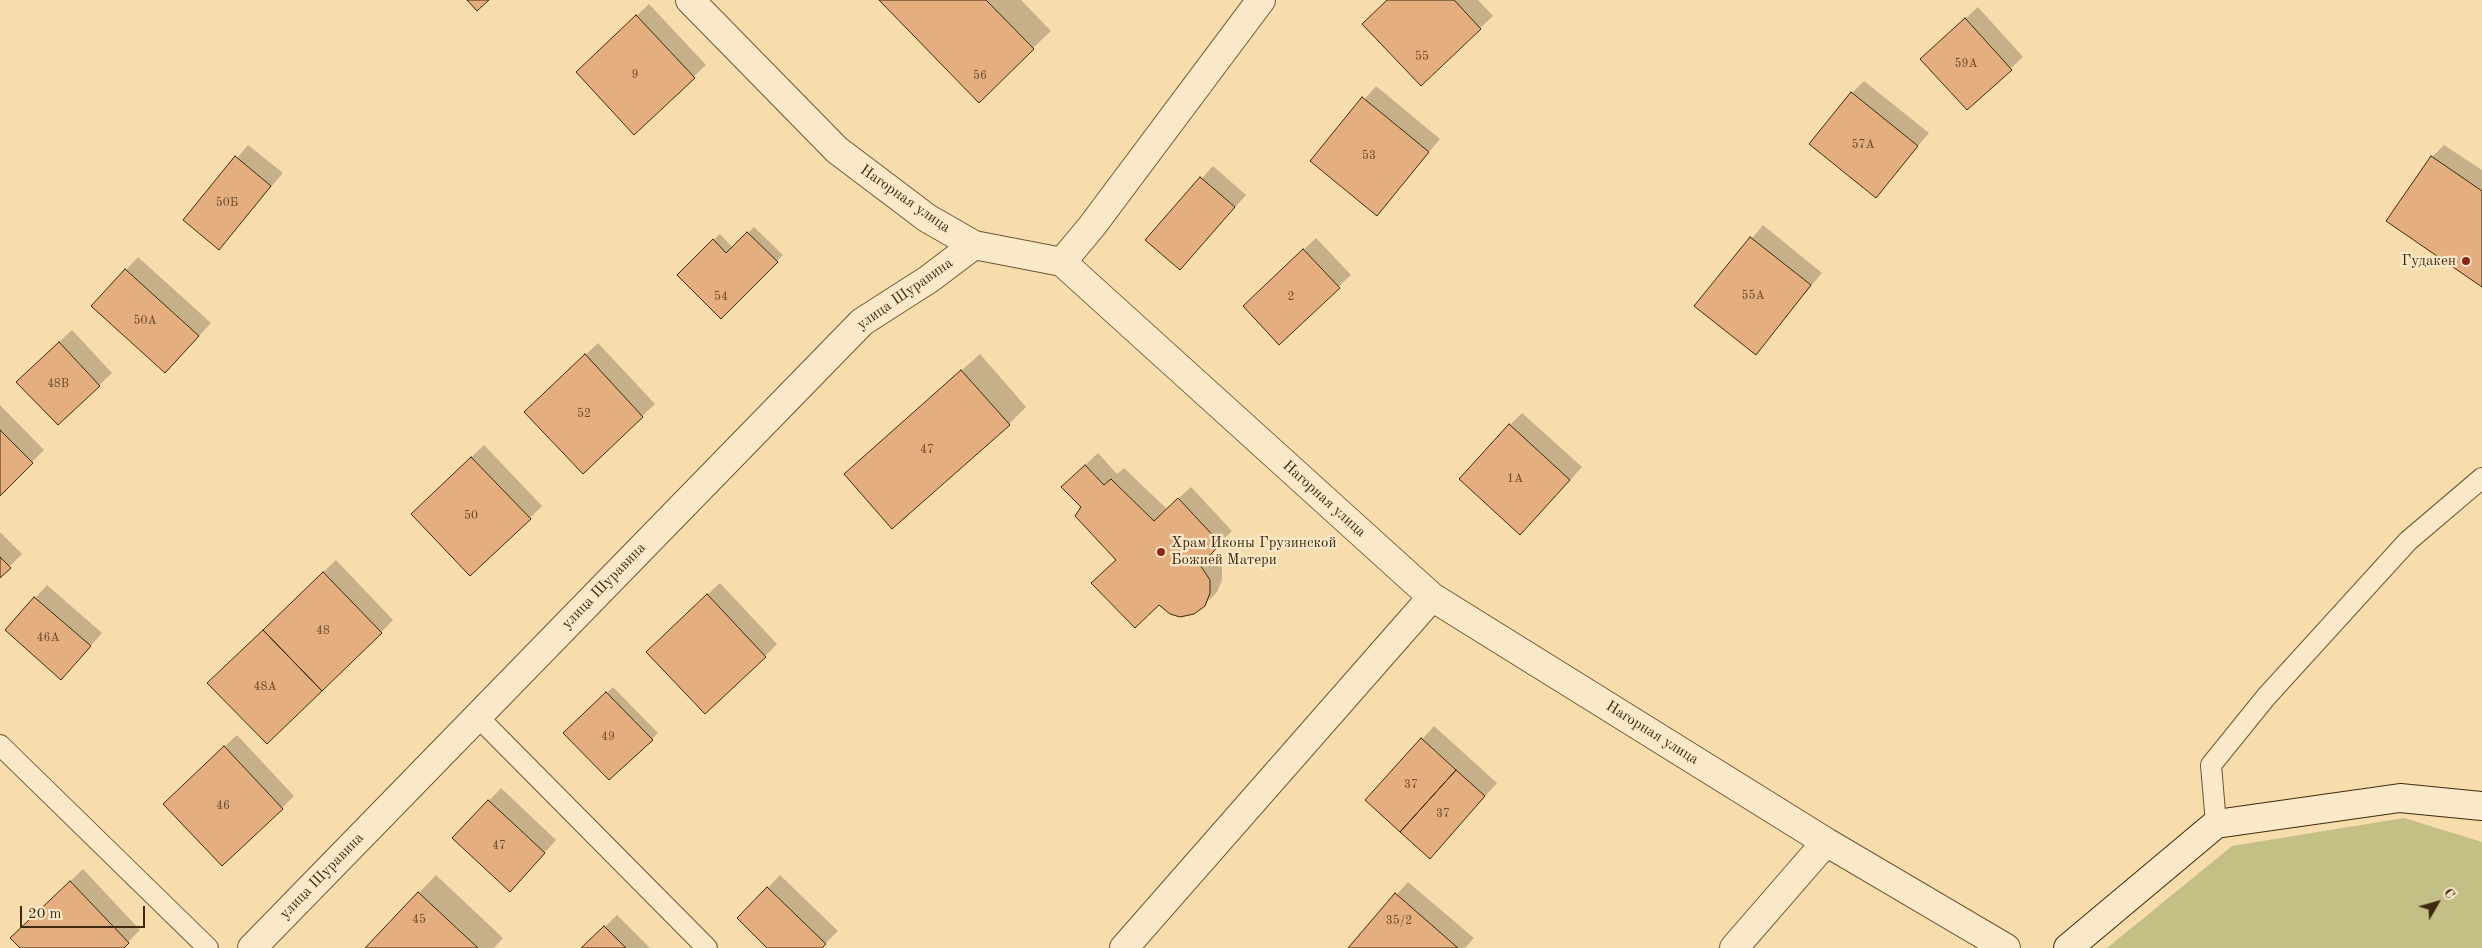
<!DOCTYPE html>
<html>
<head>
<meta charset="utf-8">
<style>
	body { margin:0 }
	#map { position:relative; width:2482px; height:948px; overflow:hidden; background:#f7ddac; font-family:"Old Standard TT",serif }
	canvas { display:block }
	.north { position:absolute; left:2412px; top:878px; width:50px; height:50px; -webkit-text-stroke:4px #fae9c9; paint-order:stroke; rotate:52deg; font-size:14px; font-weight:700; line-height:20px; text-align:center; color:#3e290f }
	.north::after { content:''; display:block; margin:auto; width:18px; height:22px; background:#3e290f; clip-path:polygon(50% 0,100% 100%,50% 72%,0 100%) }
	.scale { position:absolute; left:20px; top:906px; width:125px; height:22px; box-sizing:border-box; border:2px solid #3e290f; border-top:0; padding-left:6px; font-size:15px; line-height:18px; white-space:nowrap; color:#3e290f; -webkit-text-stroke:4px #fae9c9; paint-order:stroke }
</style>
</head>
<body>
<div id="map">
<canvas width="2482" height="948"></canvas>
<div class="north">С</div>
<div class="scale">20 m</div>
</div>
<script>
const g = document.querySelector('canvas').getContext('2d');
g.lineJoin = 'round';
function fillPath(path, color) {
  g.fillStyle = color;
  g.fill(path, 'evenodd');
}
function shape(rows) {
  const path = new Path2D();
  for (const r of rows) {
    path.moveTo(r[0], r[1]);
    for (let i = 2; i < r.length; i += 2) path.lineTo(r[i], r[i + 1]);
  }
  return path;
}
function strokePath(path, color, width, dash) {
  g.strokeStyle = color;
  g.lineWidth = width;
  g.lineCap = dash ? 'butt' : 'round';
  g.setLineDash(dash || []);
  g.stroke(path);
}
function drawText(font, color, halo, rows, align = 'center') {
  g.font = font + ' "Old Standard TT",serif';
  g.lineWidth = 4.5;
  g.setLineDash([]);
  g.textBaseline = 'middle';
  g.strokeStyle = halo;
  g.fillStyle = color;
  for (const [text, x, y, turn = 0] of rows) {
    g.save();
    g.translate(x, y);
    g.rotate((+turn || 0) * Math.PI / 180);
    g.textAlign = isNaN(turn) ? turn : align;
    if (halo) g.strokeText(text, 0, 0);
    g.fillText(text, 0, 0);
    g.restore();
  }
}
const green = shape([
	[2404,818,2482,842,2482,948,2107,948,2232,846]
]);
const shadow = shape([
	[880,0,1021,0,1051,31,1033,48],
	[1388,0,1478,0,1493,16,1421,84],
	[649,4,706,65,634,133,590,60],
	[1978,7,2023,57,1967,109,1934,47],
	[1864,81,1929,133,1876,196,1852,93],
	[1376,86,1440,139,1376,214,1312,161],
	[248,145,283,173,219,248,185,220],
	[2444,145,2482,170,2482,285,2432,157],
	[1213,166,1246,195,1180,269,1147,240],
	[1763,225,1822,273,1756,353,1696,306],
	[754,227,783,255,721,317,678,275,720,234,733,248],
	[1316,238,1351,275,1279,343,1257,294],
	[138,257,211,323,178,359,93,306],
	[72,330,112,373,58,424,30,369],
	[598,343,655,404,583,472,538,400],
	[980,354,1026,407,1009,424,845,474],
	[0,405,44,450,0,494],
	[1522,413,1582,467,1533,521,1510,425],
	[484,445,542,506,530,518,425,502],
	[1098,453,1117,474,1124,468,1167,509,1191,487,1232,531,1211,551,1222,567,1222,580,1217,592,1204,605,1117,560,1082,507,1075,475],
	[0,532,22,554,0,576],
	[336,560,393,620,381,632,221,670],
	[720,583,777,644,765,656,660,639],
	[47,585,102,633,73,666,7,630],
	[613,687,658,733,652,739,565,733],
	[1434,726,1497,783,1442,845,1366,800],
	[237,735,294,796,282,808,177,791],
	[501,788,556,840,522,878,454,838],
	[83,869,140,930,122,948,21,948,24,926],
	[436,875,503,938,494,948,366,948],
	[780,875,838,931,821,948,769,948,739,918],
	[1408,882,1474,938,1465,948,1349,948],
	[617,915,650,948,583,948]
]);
const building = shape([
	[467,0,489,0,477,11,467,0],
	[879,0,986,0,1034,49,979,103,879,0],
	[1387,0,1454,0,1481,29,1421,86,1362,24,1387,0],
	[636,15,695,78,634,135,576,72,636,15],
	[1965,18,2012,70,1967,110,1920,59,1965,18],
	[1851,92,1918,146,1876,198,1809,144,1851,92],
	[1362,97,1429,152,1377,216,1310,161,1362,97],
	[235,156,271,186,219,250,183,220,235,156],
	[2431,156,2482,191,2482,287,2386,221,2431,156],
	[1200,177,1235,207,1180,270,1145,240,1200,177],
	[747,232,778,262,721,319,677,275,713,239,726,253,747,232],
	[1750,237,1811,285,1756,355,1694,306,1750,237],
	[1303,249,1340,288,1279,345,1243,306,1303,249],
	[125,269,199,336,165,373,91,306,125,269],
	[59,342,100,386,58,425,16,382,59,342],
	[585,354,643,417,583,474,524,412,585,354],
	[961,370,1010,425,892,529,844,474,961,370],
	[1509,424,1570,480,1520,535,1459,479,1509,424],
	[0,430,33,463,0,496,0,430],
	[471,457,531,519,470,576,411,514,471,457],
	[1085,465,1104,485,1111,479,1154,521,1178,498,1221,544,1200,565,1210,580,1210,593,1205,606,1194,614,1180,617,1170,614,1159,605,1135,628,1091,583,1116,560,1075,516,1081,507,1061,487,1085,465],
	[0,557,11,568,0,578,0,557],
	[323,572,382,633,322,691,263,630,323,572],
	[707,594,766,657,705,714,646,652,707,594],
	[34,597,91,646,61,680,5,630,34,597],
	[263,630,322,691,267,744,207,683,263,630],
	[606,692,653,740,609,780,563,733,606,692],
	[1421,738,1456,770,1400,832,1365,800,1421,738],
	[224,746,283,809,222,866,163,804,224,746],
	[1456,770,1485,796,1430,859,1400,832,1456,770],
	[488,800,545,853,510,892,452,838,488,800],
	[70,881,129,943,124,948,20,948,10,938,70,881],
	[767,887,826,944,822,948,767,948,737,918,767,887],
	[418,892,478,948,365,948,418,892],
	[1395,893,1458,948,1348,948,1395,893],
	[604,926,626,948,581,948,604,926]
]);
const lane = shape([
	[477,716,707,948],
	[0,745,208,948],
	[2216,824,2211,765,2266,697,2408,541,2482,478]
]);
const street = shape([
	[690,0,837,150,927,218,974,245,1062,262,1432,597,1826,842,2006,948],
	[1062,262,1092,226,1261,0],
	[252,948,862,322,929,279,974,245],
	[1124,948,1432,597],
	[1734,948,1826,842]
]);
const secondary = shape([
	[2068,948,2216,824,2400,798,2482,806]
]);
const markers = [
	[2466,261,5,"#8f2418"],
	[1161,552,5,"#8f2418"]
];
const numberNames = [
	["55",1422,57],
	["59А",1966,64],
	["9",635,75],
	["56",980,76],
	["57А",1863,145],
	["53",1369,156],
	["50Б",227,203],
	["55А",1753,296],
	["54",721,297],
	["2",1291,297],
	["50А",145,321],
	["48В",58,384],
	["52",584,414],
	["47",927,450],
	["1А",1515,479],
	["50",471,516],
	["48",323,631],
	["46А",48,638],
	["48А",265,687],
	["49",608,737],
	["37",1411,785],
	["46",223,806],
	["37",1443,814],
	["47",499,846],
	["45",419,920],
	["35/2",1399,921]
];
const streetNames = [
	["Нагорная улица",905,199,35],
	["улица Шуравина",905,294,-35],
	["Нагорная улица",1324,499,42],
	["улица Шуравина",604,586,-46],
	["Нагорная улица",1652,733,32],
	["улица Шуравина",322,876,-46]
];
const poiNames = [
	["Гудакен",2456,261],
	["Храм Иконы Грузинской",1171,543,"left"],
	["Божией Матери",1171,560,"left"]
];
fillPath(green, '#c3bf85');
fillPath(shadow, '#0003');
fillPath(building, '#e4ae7f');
strokePath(building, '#3e290f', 1);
strokePath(lane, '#6c5636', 22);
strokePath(street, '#6c5636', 30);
strokePath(secondary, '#3e290f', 30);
strokePath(lane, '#fae9c9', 20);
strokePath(street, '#fae9c9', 28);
strokePath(secondary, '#fae9c9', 28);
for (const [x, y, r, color] of markers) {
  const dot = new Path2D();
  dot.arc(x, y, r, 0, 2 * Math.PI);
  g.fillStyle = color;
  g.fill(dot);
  strokePath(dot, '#fae9c9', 2);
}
drawText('12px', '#684a2b', null, numberNames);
drawText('15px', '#3e290f', '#fae9c9', streetNames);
drawText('15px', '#3e290f', '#fae9c9', poiNames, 'right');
</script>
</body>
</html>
